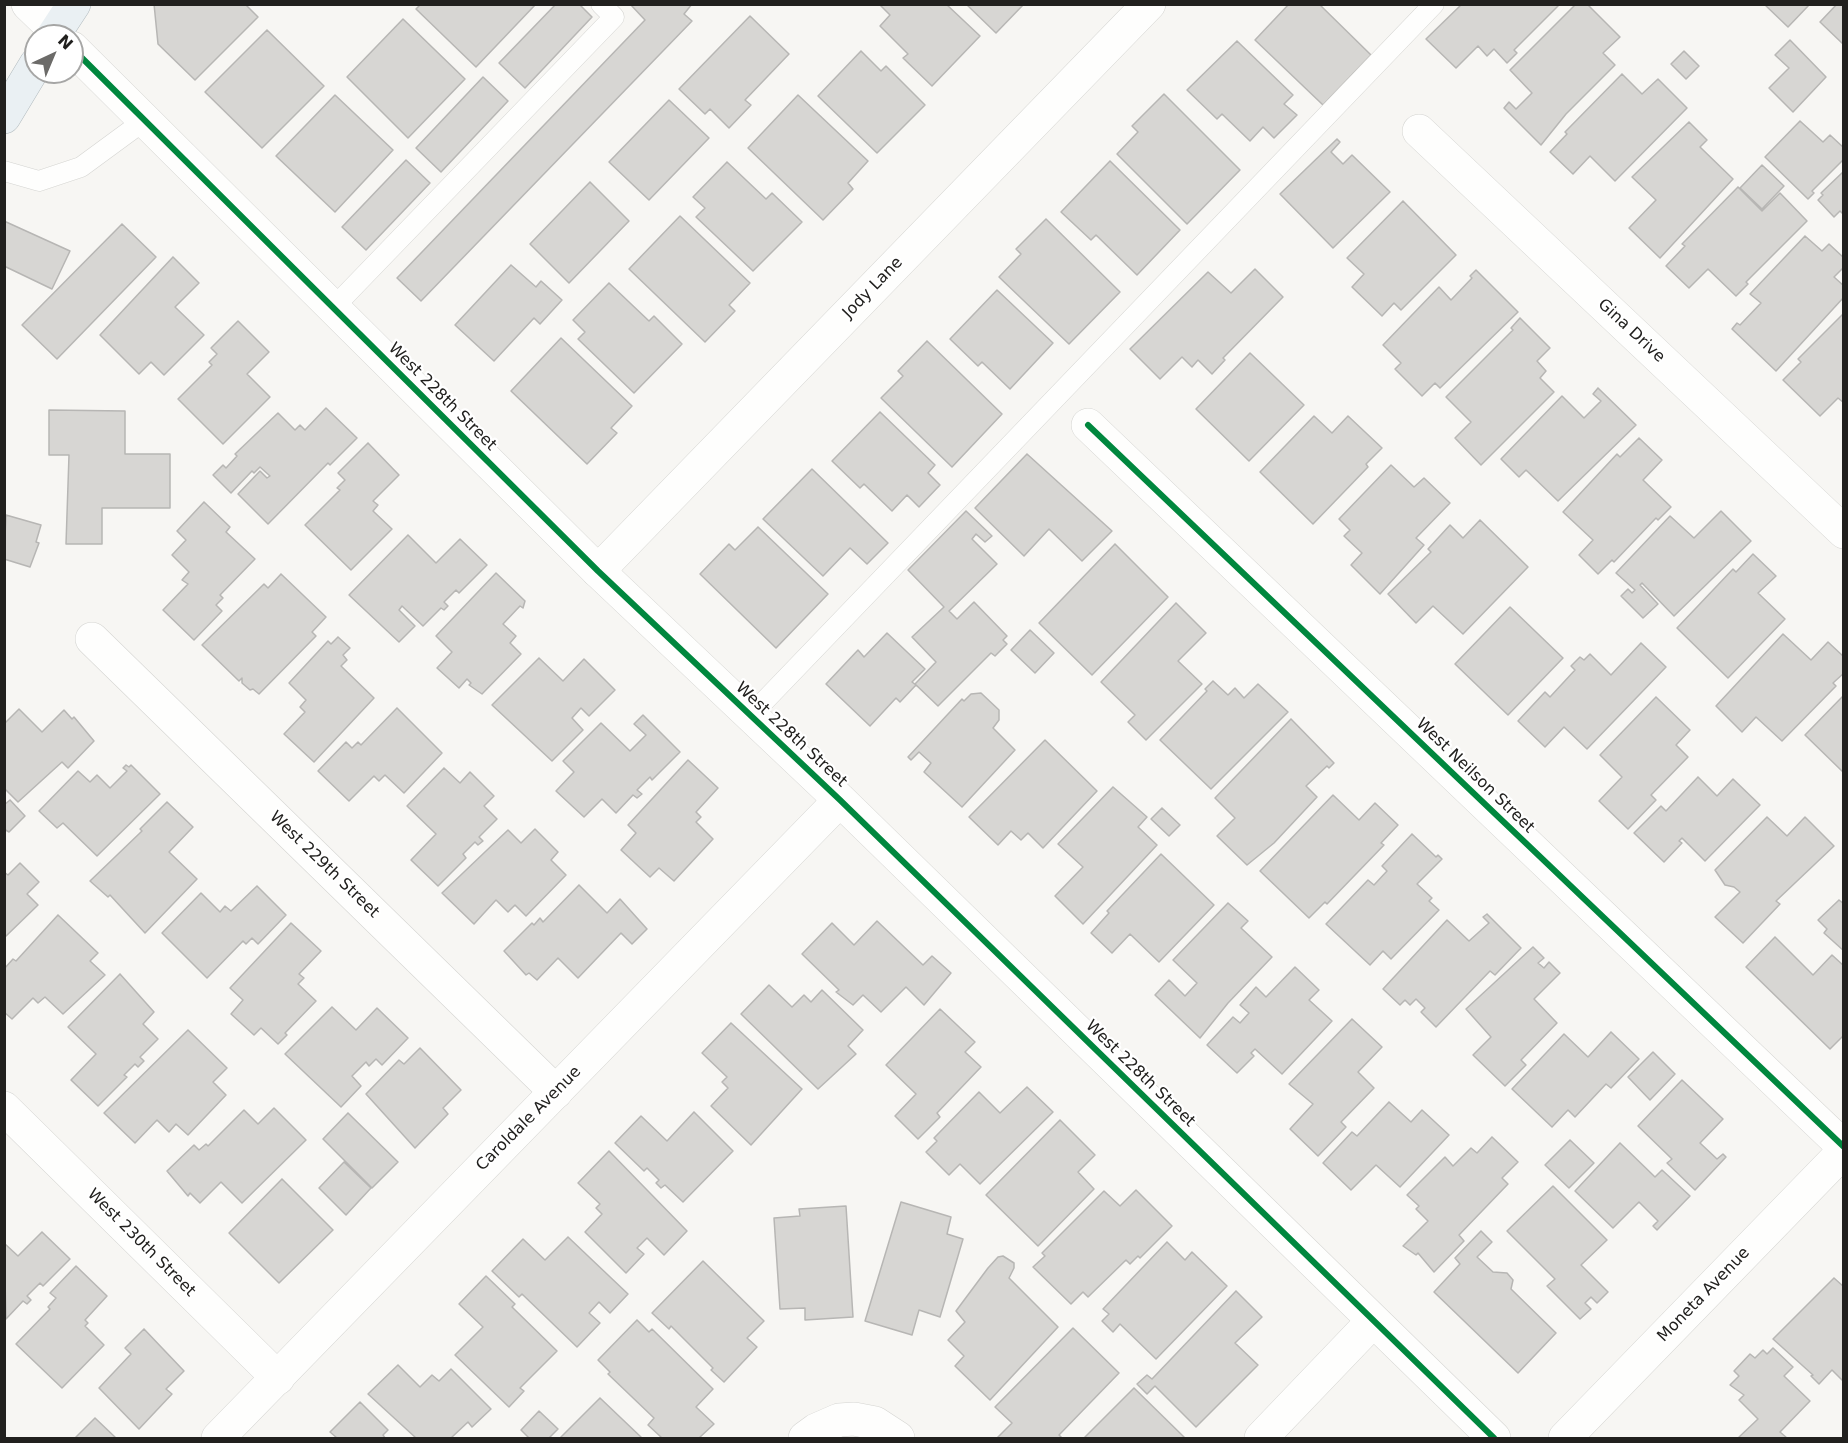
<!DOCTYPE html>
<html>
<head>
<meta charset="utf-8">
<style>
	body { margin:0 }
	#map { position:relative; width:1848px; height:1443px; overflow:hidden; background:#f7f6f3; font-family:"DejaVu Sans",sans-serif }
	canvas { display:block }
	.frame { position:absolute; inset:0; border:6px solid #21201e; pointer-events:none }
	.north { position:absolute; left:24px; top:24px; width:60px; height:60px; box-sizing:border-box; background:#fff; border:2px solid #a6a6a5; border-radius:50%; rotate:44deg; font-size:16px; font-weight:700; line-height:24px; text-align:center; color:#21201e }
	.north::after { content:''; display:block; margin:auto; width:21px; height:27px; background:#6c6b69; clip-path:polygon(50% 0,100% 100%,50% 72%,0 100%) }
</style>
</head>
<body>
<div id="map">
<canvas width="1848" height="1443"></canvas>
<div class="frame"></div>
<div class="north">N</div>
</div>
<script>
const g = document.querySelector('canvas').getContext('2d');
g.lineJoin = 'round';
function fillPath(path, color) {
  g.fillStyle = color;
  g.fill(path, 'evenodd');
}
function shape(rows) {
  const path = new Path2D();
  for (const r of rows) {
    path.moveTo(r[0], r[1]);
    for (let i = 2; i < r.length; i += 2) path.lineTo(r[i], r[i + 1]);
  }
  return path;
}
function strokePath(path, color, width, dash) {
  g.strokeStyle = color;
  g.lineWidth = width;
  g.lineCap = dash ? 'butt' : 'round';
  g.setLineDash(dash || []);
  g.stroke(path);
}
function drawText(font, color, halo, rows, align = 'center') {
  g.font = font + ' "DejaVu Sans",sans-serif';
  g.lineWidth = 4.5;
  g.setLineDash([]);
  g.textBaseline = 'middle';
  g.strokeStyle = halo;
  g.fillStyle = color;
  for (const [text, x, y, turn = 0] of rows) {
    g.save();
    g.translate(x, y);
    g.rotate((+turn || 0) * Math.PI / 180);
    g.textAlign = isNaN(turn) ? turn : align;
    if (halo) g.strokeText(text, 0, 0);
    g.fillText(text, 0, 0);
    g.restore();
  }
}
const building = shape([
	[154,4,245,4,258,17,195,80,158,44,154,4],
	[421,4,536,4,476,67,416,9,421,4],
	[556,4,579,4,592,17,525,88,499,63,556,4],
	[630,4,692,4,684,14,692,21,421,301,397,278,645,20,630,4],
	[879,4,946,4,980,36,932,86,903,58,908,54,880,26,890,15,879,4],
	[966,4,1024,4,996,33,966,4],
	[1289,4,1319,4,1371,55,1323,105,1255,40,1289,4],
	[1462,4,1560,4,1514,50,1517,53,1507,63,1494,49,1487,56,1478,46,1456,68,1426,39,1462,4],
	[1576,4,1587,4,1620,37,1603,53,1615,65,1566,114,1541,145,1504,108,1509,102,1516,109,1532,93,1510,70,1576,4],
	[1764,4,1810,4,1788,27,1764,4],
	[1837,4,1844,4,1844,45,1820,22,1837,4],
	[750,16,789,54,745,100,751,105,729,128,710,109,705,114,679,89,750,16],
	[403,19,465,79,408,138,347,77,403,19],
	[267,30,324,86,262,148,205,92,267,30],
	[1790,40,1826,77,1793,112,1769,88,1789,68,1775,55,1790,40],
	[1237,41,1293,95,1284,104,1297,115,1274,138,1263,127,1250,141,1222,114,1217,119,1187,90,1237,41],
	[861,51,881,71,886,66,925,105,877,153,818,96,861,51],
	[1684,51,1699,66,1686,79,1671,64,1684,51],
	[1622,74,1642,94,1658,79,1687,108,1615,181,1590,156,1573,174,1550,152,1567,134,1565,132,1622,74],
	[483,77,508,101,441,172,416,148,483,77],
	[1164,94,1240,170,1187,224,1117,154,1138,132,1132,126,1164,94],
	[335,95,393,150,335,212,276,156,335,95],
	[798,95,868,161,848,183,853,189,823,220,748,148,798,95],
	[669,100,709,138,649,200,609,162,669,100],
	[1800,121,1823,142,1830,135,1844,148,1844,159,1812,191,1814,193,1808,199,1765,157,1800,121],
	[1689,122,1707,140,1700,147,1733,179,1660,258,1629,228,1656,200,1632,177,1689,122],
	[1337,139,1340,142,1331,152,1343,164,1352,155,1390,192,1333,248,1280,194,1337,139],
	[406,160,430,183,366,250,342,227,406,160],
	[1110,161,1180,230,1137,275,1096,235,1091,240,1061,212,1110,161],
	[727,162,766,199,772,193,802,222,753,271,696,217,705,208,693,197,727,162],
	[1762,165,1784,186,1762,209,1740,188,1762,165],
	[1844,171,1844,215,1840,211,1834,217,1818,200,1823,195,1821,193,1844,171],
	[590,182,629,221,569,283,530,244,590,182],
	[1738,187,1762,211,1780,193,1807,221,1746,282,1748,284,1736,296,1708,269,1689,288,1666,266,1685,246,1682,244,1738,187],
	[1403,201,1456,255,1401,310,1394,303,1382,316,1352,287,1364,274,1347,258,1403,201],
	[680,216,750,283,729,305,735,311,705,342,629,269,680,216],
	[1046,219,1120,292,1069,344,999,277,1021,254,1016,249,1046,219],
	[4,221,70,251,52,289,4,266,4,221],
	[122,224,156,257,57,359,22,325,122,224],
	[1805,236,1822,251,1829,244,1844,258,1844,267,1834,277,1844,286,1844,297,1776,371,1732,329,1737,323,1740,325,1761,303,1750,294,1805,236],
	[173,257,199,283,175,307,204,335,164,375,151,362,139,374,100,335,173,257],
	[511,265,536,287,541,281,562,300,540,324,534,318,494,361,455,325,511,265],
	[1255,269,1283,297,1223,358,1225,360,1212,374,1198,360,1192,367,1182,357,1160,379,1130,349,1208,272,1231,293,1255,269],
	[1476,270,1518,312,1440,388,1435,383,1422,396,1395,369,1401,363,1383,345,1439,287,1451,300,1472,278,1470,276,1476,270],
	[609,283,649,321,654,316,682,344,634,393,578,339,585,332,573,320,609,283],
	[997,290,1053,343,1010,389,982,362,978,366,950,339,997,290],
	[1844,313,1844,403,1838,398,1820,416,1783,380,1801,362,1798,359,1844,313],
	[1520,318,1550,348,1537,361,1546,371,1540,378,1554,392,1481,465,1455,438,1471,422,1446,397,1513,330,1511,328,1520,318],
	[238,321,269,352,247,374,270,397,223,444,178,399,212,365,209,362,217,354,211,348,238,321],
	[561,338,632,406,611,428,617,433,587,464,511,391,561,338],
	[927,341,1002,414,952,467,881,398,903,376,898,371,927,341],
	[1250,353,1304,405,1249,461,1196,409,1250,353],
	[1598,388,1636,425,1558,501,1526,470,1519,477,1501,459,1562,396,1584,418,1601,401,1593,394,1598,388],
	[326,408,357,438,330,465,328,463,268,524,238,494,260,471,267,478,270,476,260,467,254,473,252,471,231,493,213,475,223,465,226,468,237,456,235,454,278,413,295,430,300,425,305,430,326,408],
	[49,410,125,411,125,454,170,454,170,508,102,508,102,544,66,544,69,455,49,455,49,410],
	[880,412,935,465,928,473,940,485,919,507,907,495,892,511,864,484,860,488,832,461,880,412],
	[1314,416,1332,433,1348,416,1382,448,1366,464,1368,467,1313,524,1260,472,1314,416],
	[1639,438,1662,460,1643,480,1671,507,1658,520,1656,518,1614,562,1612,560,1598,574,1579,555,1593,540,1563,512,1617,454,1620,457,1639,438],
	[368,443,399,475,373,501,378,505,373,511,392,529,351,570,305,525,340,490,337,488,345,480,338,473,368,443],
	[1027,454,1112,531,1082,561,1049,529,1024,556,975,508,1027,454],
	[1391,465,1414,487,1424,478,1450,503,1416,538,1424,545,1380,594,1351,565,1362,553,1344,536,1350,530,1339,519,1391,465],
	[812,469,888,543,867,564,850,548,823,576,763,519,812,469],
	[204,502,230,527,226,532,255,559,220,595,223,598,216,605,222,611,194,640,163,610,188,584,182,580,189,572,172,555,186,540,177,531,204,502],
	[966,511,992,536,985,542,976,534,972,539,997,564,949,611,957,619,974,602,1007,636,1003,640,1007,644,995,656,991,653,938,706,915,684,936,662,912,637,944,607,908,570,966,511],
	[1721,511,1751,541,1674,616,1642,583,1640,585,1658,604,1643,618,1621,596,1628,589,1632,593,1635,590,1616,573,1670,516,1694,538,1721,511],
	[6,515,41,525,36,542,39,543,30,567,4,559,6,515],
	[1480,520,1528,567,1463,634,1433,606,1416,623,1388,594,1431,552,1428,549,1450,525,1463,538,1480,520],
	[758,527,828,594,776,648,700,574,729,544,735,550,758,527],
	[408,535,436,563,460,539,487,565,459,593,456,590,444,602,448,606,444,610,441,608,423,626,402,606,399,610,415,626,399,642,349,595,408,535],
	[1115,544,1168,597,1092,675,1039,623,1115,544],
	[1753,554,1776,576,1758,593,1785,619,1728,678,1677,628,1733,569,1736,572,1753,554],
	[496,573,525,601,523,608,520,606,503,624,516,636,510,643,521,654,482,694,469,685,471,683,467,679,459,688,437,668,452,652,436,636,496,573],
	[281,574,326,617,312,632,316,636,259,694,253,689,250,690,242,683,242,678,239,681,202,645,264,584,268,588,281,574],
	[1176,603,1206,633,1178,661,1202,684,1146,740,1128,722,1135,715,1101,682,1176,603],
	[1510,607,1563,658,1508,715,1455,664,1510,607],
	[1030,630,1054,653,1035,673,1011,650,1030,630],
	[887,633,925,669,912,682,916,685,900,702,896,698,870,726,826,684,858,650,864,657,887,633],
	[1783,634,1811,660,1828,642,1844,657,1844,673,1833,683,1836,686,1782,741,1756,717,1742,732,1716,706,1783,634],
	[338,637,350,648,343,655,347,660,341,666,374,698,314,762,284,734,305,712,300,707,306,700,289,683,328,641,331,644,338,637],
	[1641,643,1666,667,1587,749,1564,727,1545,747,1518,721,1545,692,1550,697,1575,670,1571,666,1580,657,1584,660,1590,654,1611,675,1641,643],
	[539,658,563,681,584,659,615,690,589,716,581,708,572,718,583,730,552,761,492,705,539,658],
	[1213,681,1228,695,1235,688,1244,698,1258,684,1288,712,1211,789,1160,740,1207,691,1205,689,1213,681],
	[981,693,999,710,999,720,993,728,1015,750,962,807,924,772,931,763,919,752,911,760,908,757,962,699,964,701,971,694,981,693],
	[1844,695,1844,773,1805,735,1844,695],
	[1656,697,1690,730,1676,745,1688,757,1651,795,1656,800,1628,829,1599,801,1622,777,1600,755,1656,697],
	[397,708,442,753,404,793,385,775,379,781,374,776,349,801,318,771,346,742,352,748,358,742,361,745,397,708],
	[19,709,42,732,64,710,72,719,74,717,94,741,68,768,62,762,18,802,4,788,4,724,19,709],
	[643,715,680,752,652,780,650,777,637,790,642,794,637,798,633,795,616,813,602,799,584,817,556,791,574,772,563,761,601,723,630,751,646,735,634,724,643,715],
	[1291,719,1334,763,1329,768,1327,766,1306,786,1317,797,1274,843,1247,865,1217,836,1235,818,1215,798,1291,719],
	[1045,740,1097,791,1043,848,1028,833,1021,840,1011,831,998,845,969,817,1045,740],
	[688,760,718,788,696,812,701,817,696,822,713,839,674,881,659,868,650,877,621,850,636,833,628,825,688,760],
	[126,765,129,767,131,765,160,794,97,856,63,823,57,828,39,811,78,771,90,782,97,775,110,788,127,771,123,768,126,765],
	[444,768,460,783,470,772,494,796,484,806,497,819,479,837,483,841,478,845,475,842,463,854,466,858,438,886,411,860,436,834,407,806,444,768],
	[1698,777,1717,796,1733,779,1760,805,1705,861,1682,838,1679,841,1682,843,1664,862,1634,833,1661,806,1666,811,1698,777],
	[1113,787,1147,817,1138,827,1157,845,1083,924,1055,896,1083,867,1058,844,1113,787],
	[1333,795,1359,820,1375,803,1398,825,1381,843,1384,845,1327,904,1325,902,1309,918,1260,871,1333,795],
	[10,800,25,816,9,832,4,829,4,805,10,800],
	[167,802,193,827,169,852,197,879,145,933,110,895,108,897,90,881,142,831,140,829,167,802],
	[1162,808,1180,825,1169,836,1151,819,1162,808],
	[1767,817,1787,836,1805,817,1834,846,1776,901,1780,904,1743,943,1715,917,1740,892,1734,887,1725,885,1715,870,1767,817],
	[535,829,558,852,551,860,566,875,526,916,515,905,508,912,496,900,474,924,442,893,508,830,521,843,535,829],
	[1412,834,1436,857,1438,855,1442,859,1417,884,1432,898,1429,901,1439,910,1391,959,1383,951,1370,965,1326,924,1368,880,1374,885,1387,871,1382,866,1412,834],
	[1161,854,1214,905,1159,962,1130,934,1112,953,1091,933,1109,913,1107,911,1161,854],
	[20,863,39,882,27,894,38,905,4,938,4,872,8,875,20,863],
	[579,885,607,913,620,899,647,929,632,944,621,933,578,978,558,958,537,980,529,973,526,975,504,951,532,923,534,925,540,918,543,922,579,885],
	[257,886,286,915,258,944,252,938,246,944,243,941,207,978,162,933,201,893,220,912,225,906,231,911,257,886],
	[1839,900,1844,904,1844,951,1824,933,1827,929,1818,920,1839,900],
	[1228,903,1248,921,1241,928,1272,957,1228,1003,1200,1038,1155,995,1169,980,1185,996,1197,983,1173,960,1228,903],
	[1487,914,1521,948,1495,975,1490,971,1436,1027,1421,1012,1425,1008,1416,999,1410,1005,1405,1000,1400,1005,1383,989,1447,920,1469,941,1489,923,1483,917,1487,914],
	[58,915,98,953,90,961,105,975,63,1014,45,997,38,1003,33,998,12,1019,4,1012,4,969,13,959,16,961,58,915],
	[877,921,923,965,932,956,951,973,924,1005,906,987,881,1012,863,995,853,1005,836,992,839,990,802,954,832,923,854,945,877,921],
	[291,923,321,951,299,974,304,978,298,984,316,1001,285,1033,287,1035,278,1044,261,1028,254,1035,231,1014,243,1000,230,988,291,923],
	[1775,937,1813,975,1832,955,1844,966,1844,1035,1830,1049,1746,967,1775,937],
	[1533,947,1544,958,1538,963,1544,968,1549,962,1560,973,1534,999,1557,1023,1521,1060,1526,1065,1505,1086,1473,1055,1491,1037,1466,1009,1533,947],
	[1295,967,1319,990,1309,1000,1332,1021,1282,1074,1255,1049,1251,1053,1254,1056,1237,1073,1207,1045,1233,1017,1240,1023,1249,1013,1240,1005,1256,987,1266,997,1295,967],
	[120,974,154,1012,143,1024,158,1039,140,1057,144,1061,138,1067,135,1064,124,1075,127,1077,98,1106,71,1080,96,1054,68,1027,120,974],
	[769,985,792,1007,804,995,811,1002,822,990,863,1030,848,1046,856,1054,818,1089,741,1014,769,985],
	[332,1007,356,1030,377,1008,408,1038,382,1065,376,1059,369,1066,366,1062,352,1076,361,1086,341,1107,285,1054,332,1007],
	[940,1009,975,1042,965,1052,981,1067,937,1113,940,1117,918,1139,895,1116,916,1094,886,1065,940,1009],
	[1352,1019,1382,1047,1358,1072,1374,1088,1341,1122,1346,1127,1318,1156,1290,1129,1313,1104,1289,1084,1352,1019],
	[731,1023,802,1089,751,1145,711,1106,728,1088,722,1082,727,1077,702,1053,731,1023],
	[188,1030,227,1068,213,1082,226,1095,188,1135,176,1124,169,1132,157,1120,135,1143,104,1113,188,1030],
	[1611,1032,1639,1059,1611,1088,1606,1084,1575,1117,1568,1110,1552,1127,1512,1089,1564,1034,1588,1057,1611,1032],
	[420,1048,461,1090,443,1108,448,1114,415,1148,366,1094,399,1060,404,1064,420,1048],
	[1653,1052,1675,1074,1650,1100,1628,1077,1653,1052],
	[1682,1080,1723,1119,1700,1143,1717,1159,1723,1154,1726,1157,1695,1190,1667,1163,1672,1159,1638,1126,1682,1080],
	[1027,1087,1053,1112,980,1184,960,1164,949,1175,926,1152,937,1141,934,1138,979,1092,1000,1113,1027,1087],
	[1389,1102,1411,1122,1422,1110,1449,1135,1400,1187,1376,1165,1351,1190,1323,1163,1352,1132,1357,1136,1389,1102],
	[274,1108,306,1140,242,1203,221,1182,200,1203,190,1193,188,1196,167,1171,194,1145,199,1150,206,1144,208,1146,244,1110,258,1124,274,1108],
	[694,1112,733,1151,683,1202,665,1185,661,1188,656,1183,659,1180,647,1168,644,1171,615,1143,641,1116,667,1141,694,1112],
	[348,1113,398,1162,372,1188,323,1139,348,1113],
	[1060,1120,1095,1155,1078,1172,1094,1189,1038,1246,986,1195,1060,1120],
	[1492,1137,1518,1162,1502,1178,1508,1184,1459,1235,1464,1241,1434,1272,1418,1253,1416,1255,1403,1246,1428,1221,1416,1209,1419,1206,1407,1195,1445,1157,1453,1166,1471,1148,1477,1153,1492,1137],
	[1570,1140,1594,1163,1569,1188,1545,1165,1570,1140],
	[1620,1143,1655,1177,1662,1170,1690,1196,1657,1230,1653,1226,1658,1221,1639,1202,1613,1228,1575,1191,1620,1143],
	[609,1151,687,1231,664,1255,647,1238,637,1248,644,1254,626,1273,585,1232,602,1214,596,1208,600,1204,578,1183,609,1151],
	[344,1162,371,1188,346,1215,319,1188,344,1162],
	[282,1179,333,1230,279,1283,229,1233,282,1179],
	[1553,1186,1607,1240,1581,1265,1608,1292,1597,1303,1591,1297,1585,1303,1591,1309,1580,1319,1547,1286,1555,1279,1507,1231,1553,1186],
	[1136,1190,1172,1226,1140,1258,1138,1256,1130,1264,1126,1260,1088,1297,1083,1292,1071,1304,1033,1267,1045,1256,1042,1253,1104,1191,1120,1206,1136,1190],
	[901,1202,951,1217,947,1234,963,1239,940,1317,919,1310,912,1335,865,1321,901,1202],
	[846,1206,853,1317,805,1320,805,1308,780,1309,774,1218,800,1216,799,1209,846,1206],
	[1481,1231,1492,1242,1477,1257,1493,1272,1507,1273,1513,1280,1511,1289,1556,1333,1518,1373,1434,1292,1460,1264,1455,1258,1481,1231],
	[42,1232,70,1259,43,1286,40,1283,27,1296,31,1300,27,1304,23,1301,6,1319,4,1243,18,1256,42,1232],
	[568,1237,628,1294,610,1313,599,1302,589,1313,600,1323,577,1347,522,1294,519,1297,492,1271,523,1239,545,1260,568,1237],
	[1167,1242,1185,1260,1192,1252,1227,1286,1156,1359,1120,1324,1113,1332,1102,1321,1109,1314,1103,1309,1167,1242],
	[1003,1256,1014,1263,1014,1268,1009,1278,1058,1327,990,1400,955,1366,964,1356,948,1340,965,1322,956,1311,988,1268,998,1257,1003,1256],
	[703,1261,764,1321,747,1338,757,1347,724,1382,711,1370,713,1368,671,1326,669,1329,652,1313,703,1261],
	[76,1266,107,1296,85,1320,88,1323,85,1326,104,1345,62,1388,16,1344,50,1309,48,1307,56,1298,50,1293,76,1266],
	[486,1276,515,1304,512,1307,557,1351,520,1388,524,1391,509,1407,455,1355,483,1327,459,1304,486,1276],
	[1834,1278,1844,1287,1844,1378,1842,1380,1832,1370,1819,1384,1811,1376,1813,1375,1773,1339,1834,1278],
	[1236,1291,1262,1317,1235,1343,1258,1365,1196,1427,1155,1386,1147,1394,1137,1384,1147,1375,1152,1379,1236,1291],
	[637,1320,649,1332,652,1329,713,1389,696,1407,714,1424,699,1438,662,1438,648,1425,654,1418,608,1374,610,1372,598,1360,637,1320],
	[1073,1328,1119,1373,1059,1435,1062,1438,997,1438,1012,1423,995,1407,1073,1328],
	[144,1329,184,1371,166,1389,172,1394,139,1429,99,1388,131,1354,125,1348,144,1329],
	[1773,1348,1793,1367,1784,1376,1810,1401,1780,1432,1787,1438,1738,1438,1758,1419,1739,1400,1744,1395,1730,1385,1739,1376,1734,1371,1750,1354,1755,1358,1763,1350,1767,1354,1773,1348],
	[398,1365,420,1387,432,1375,439,1381,451,1369,491,1409,472,1427,468,1422,451,1438,416,1438,368,1394,398,1365],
	[1134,1388,1185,1438,1084,1438,1134,1388],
	[600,1398,642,1438,560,1438,600,1398],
	[360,1402,388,1430,383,1435,385,1438,337,1438,330,1432,360,1402],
	[539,1411,558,1429,549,1438,529,1438,521,1430,539,1411],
	[95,1418,116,1438,75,1438,95,1418]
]);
const service = shape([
	[4,171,39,181,81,167,145,120],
	[333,308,614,17,601,4],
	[750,716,1434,4]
]);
const minor = shape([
	[28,4,56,31],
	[1419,131,1844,532],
	[1088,425,1844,1147],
	[598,571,1149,4],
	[92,639,556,1092],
	[4,1108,278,1378],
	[805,1438,816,1430,839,1420,854,1419,875,1423,898,1438],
	[1261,1438,1373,1321]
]);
const tertiary = shape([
	[72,48,598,571,840,800,1494,1438],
	[218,1438,840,800],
	[1565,1438,1844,1151]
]);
const primary = shape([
	[53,36,74,4],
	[4,117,36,64]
]);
const cycleway = shape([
	[72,48,598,571,840,800,1494,1438],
	[1088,425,1844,1147]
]);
const streetNames = [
	["Jody Lane",873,288,-46],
	["Gina Drive",1631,331,43],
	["West 228th Street",442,397,45],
	["West 228th Street",791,735,43],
	["West Neilson Street",1475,776,44],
	["West 229th Street",324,865,44],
	["West 228th Street",1140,1074,44],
	["Caroldale Avenue",529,1119,-45],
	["West 230th Street",141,1243,45],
	["Moneta Avenue",1704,1295,-46]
];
fillPath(building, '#d7d6d3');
strokePath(building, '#b7b6b4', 1.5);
strokePath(service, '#d4d4d1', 21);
strokePath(minor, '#d4d4d1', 34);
strokePath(tertiary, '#d4d4d1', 34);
strokePath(primary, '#b0b9bd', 34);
strokePath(service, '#fefefd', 20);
strokePath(minor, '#fefefd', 33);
strokePath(tertiary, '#fefefd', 33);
strokePath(primary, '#eaf0f3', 33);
strokePath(cycleway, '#00873e', 6);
drawText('16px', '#21201e', '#fff', streetNames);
</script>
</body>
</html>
